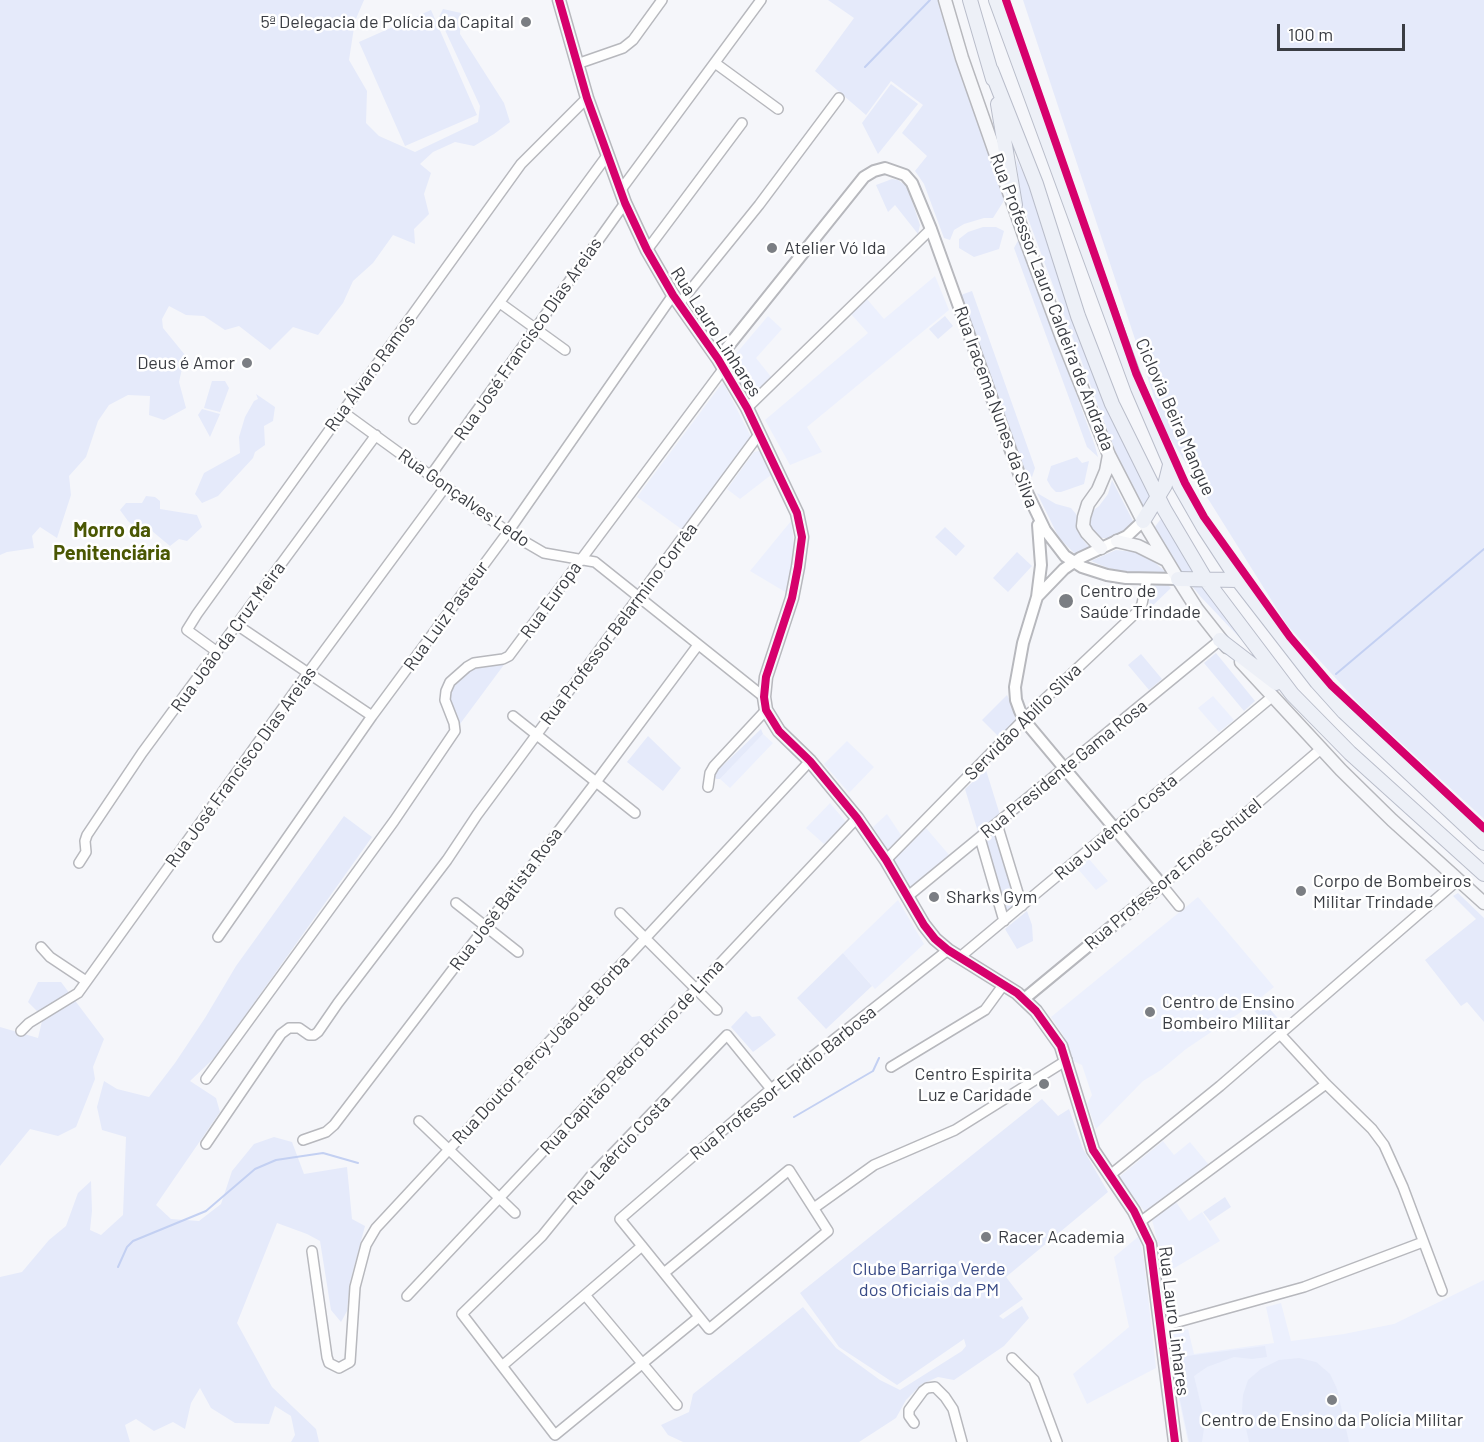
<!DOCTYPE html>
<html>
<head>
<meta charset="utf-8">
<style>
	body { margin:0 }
	#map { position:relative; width:1484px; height:1442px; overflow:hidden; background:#f5f6fa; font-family:Barlow,sans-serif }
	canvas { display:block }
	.scale { position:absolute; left:1277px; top:24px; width:128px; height:27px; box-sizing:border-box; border:3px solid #3a3d43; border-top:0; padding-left:8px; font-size:18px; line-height:21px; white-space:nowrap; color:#3a3d43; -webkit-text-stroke:4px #fff; paint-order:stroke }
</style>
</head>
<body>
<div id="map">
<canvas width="1484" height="1442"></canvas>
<div class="scale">100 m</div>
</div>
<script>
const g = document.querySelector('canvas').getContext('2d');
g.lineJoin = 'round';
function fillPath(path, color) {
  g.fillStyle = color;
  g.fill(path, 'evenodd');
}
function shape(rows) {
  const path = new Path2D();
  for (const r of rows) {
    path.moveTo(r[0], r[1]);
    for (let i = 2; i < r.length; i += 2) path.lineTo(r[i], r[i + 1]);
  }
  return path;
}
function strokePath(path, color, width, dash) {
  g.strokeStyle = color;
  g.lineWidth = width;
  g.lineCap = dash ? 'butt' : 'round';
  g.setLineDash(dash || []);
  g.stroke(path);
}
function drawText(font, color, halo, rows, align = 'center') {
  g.font = font + ' Barlow,sans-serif';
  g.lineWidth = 5;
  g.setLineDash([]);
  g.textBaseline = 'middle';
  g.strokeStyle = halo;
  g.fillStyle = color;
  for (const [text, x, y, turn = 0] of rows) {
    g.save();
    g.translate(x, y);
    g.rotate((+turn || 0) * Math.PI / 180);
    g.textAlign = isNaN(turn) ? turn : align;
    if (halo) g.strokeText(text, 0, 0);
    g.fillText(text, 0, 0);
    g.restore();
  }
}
const built = shape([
	[935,276,949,310,807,427,822,452,790,465,765,420,868,333,851,314,867,299,884,319],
	[768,316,782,329,756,358,772,378,750,399,729,362],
	[723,382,751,437,684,531,637,497],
	[759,451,771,475,740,499,727,489,754,452],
	[791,521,794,544,787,593,750,571],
	[1213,696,1234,720,1219,732,1198,708],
	[763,734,773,743,730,788,720,779],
	[847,741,874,767,849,793,824,764],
	[830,803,846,822,824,844,806,828],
	[887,814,903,838,888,853,873,827],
	[926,828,950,856,907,894,891,862],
	[1089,859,1108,881,1096,890,1078,869],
	[1198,897,1274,987,1250,1006,1186,1049,1161,1070,1143,1081,1096,1129,1087,1104,1092,1095,1082,1065,1073,1061,1063,1035,1051,1017],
	[898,900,924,944,875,989,843,953],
	[1163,1141,1174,1155,1190,1142,1209,1165,1145,1212,1119,1177],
	[1176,1202,1189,1221,1202,1212,1220,1241,1166,1273,1152,1220],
	[1139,1236,1144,1261,1156,1368,1087,1404,1073,1374,1129,1327,1114,1257],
	[1484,1280,1484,1442,1188,1442,1170,1357,1168,1334,1188,1329,1194,1354,1274,1343,1266,1307,1281,1303,1291,1341,1344,1334,1394,1324]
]);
const green = shape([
	[0,0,364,0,355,21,349,60,367,91,366,123,379,136,415,152,478,122,480,106,439,17,443,9,461,13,460,34,504,103,510,122,494,134,474,146,455,142,433,152,420,164,431,173,424,194,429,214,414,229,415,244,393,235,373,263,353,281,343,303,318,335,293,327,270,350,239,326,225,330,204,316,186,315,169,306,162,319,163,328,185,355,179,382,186,408,164,420,149,415,150,396,128,395,109,405,98,421,86,457,69,476,71,495,57,538,40,527,32,536,34,548,7,552,0,555],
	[828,0,938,0,1005,199,993,218,984,218,964,224,954,230,950,240,944,238,924,184,915,171,927,156,902,133,923,105,891,81,866,115,815,71,854,18],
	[1023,0,1484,0,1484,819,1362,707,1287,625,1165,430],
	[431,10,477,115,405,146,359,42],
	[891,84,918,104,878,154,862,123],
	[1016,158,1041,210,1151,494,1143,509,1119,461,1021,200],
	[892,179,898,180,905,185,909,192,920,225,918,234,895,205,888,212,876,185],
	[983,227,996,227,1004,231,999,249,974,257,959,248,959,239,968,232],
	[1020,237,1095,446,1098,457,1087,447,1014,248],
	[972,291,1035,468,1032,477,1025,470,961,295],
	[945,316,953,326,938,339,929,329],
	[212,381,225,381,229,388,220,412,204,408],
	[256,394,275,407,273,421,264,426,265,445,255,452,253,458,218,496,202,503,195,494,204,473,240,453,239,437,245,417,254,401,258,399],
	[202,409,220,414,210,437,198,415],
	[1077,457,1082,463,1089,461,1084,484,1061,492,1056,492,1051,487,1047,480,1051,466],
	[1112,480,1134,523,1124,533,1113,538,1100,538,1089,528,1089,518,1091,512,1099,506,1108,494],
	[1037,493,1056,504,1071,508,1076,514,1083,540,1090,548,1076,555,1059,538],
	[146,496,155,497,160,501,160,509,197,515,202,527,187,541,179,539,170,546,152,531,140,532,128,521,120,510,126,503,142,503],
	[1163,516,1195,571,1178,571,1154,528],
	[945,527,965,546,956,556,935,537],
	[1116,550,1144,553,1168,574,1131,573,1108,568,1091,561],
	[1017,552,1032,566,1008,592,993,578],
	[1205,581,1258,657,1200,596,1189,582],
	[1167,584,1171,588,1149,609,1150,586],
	[1216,653,1255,701,1244,711,1204,663],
	[1141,654,1162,679,1149,690,1128,665],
	[506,662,460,724,449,705,449,694,457,680,471,668,485,664],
	[1007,695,1020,721,1001,739,982,720],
	[761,729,763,734,720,779,716,779,714,774],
	[648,736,681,768,663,791,627,762],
	[986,770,1000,815,978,832,965,789],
	[344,816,372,837,234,1031,230,1043,190,1081,216,1098,220,1112,156,1205,171,1219,199,1221,221,1204,232,1171,254,1144,274,1137,292,1142,304,1174,347,1167,352,1219,365,1226,350,1282,347,1311,341,1322,331,1310,320,1241,307,1234,277,1223,237,1323,272,1387,316,1429,319,1442,291,1442,295,1435,291,1416,275,1406,269,1424,235,1423,211,1408,200,1388,191,1403,185,1429,173,1422,154,1431,136,1419,125,1425,130,1442,0,1442,0,1277,22,1272,49,1240,66,1226,78,1193,91,1181,92,1211,90,1230,101,1235,123,1215,126,1137,102,1130,97,1107,104,1081,117,1089,149,1097,175,1063,205,1018,236,966],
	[996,830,1018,904,1004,915,983,841],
	[1458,893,1484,918,1484,1022,1467,1002,1461,1006,1425,960,1476,919,1453,896],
	[1027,911,1032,925,1033,941,1017,949,1005,929],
	[843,953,872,986,826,1029,797,998],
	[38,982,61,982,104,1039,93,1067,95,1079,76,1127,58,1136,30,1129,0,1166,0,1027,38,1038,43,1017,28,1002],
	[1260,998,1283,1024,1273,1032,1250,1006],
	[746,1011,752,1017,760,1016,776,1035,753,1052,731,1027],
	[1042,1099,1058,1116,1069,1109,1083,1149,1108,1192,1006,1277,1023,1299,999,1316,1003,1319,1022,1306,1029,1318,1004,1346,954,1380,938,1377,922,1384,906,1400,896,1418,859,1442,683,1442,668,1435,661,1425,689,1412,693,1394,803,1307,836,1348,880,1380,900,1390,962,1351,966,1346,964,1339,897,1385,839,1347,800,1293],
	[1225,1197,1231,1207,1210,1221,1203,1212],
	[1265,1346,1267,1357,1252,1359,1234,1357,1207,1367,1194,1376,1205,1422,1202,1442,1189,1442,1171,1358],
	[1299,1358,1316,1362,1330,1374,1337,1389,1349,1442,1249,1442,1242,1410,1243,1395,1248,1380,1261,1369,1279,1360]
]);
const stream = shape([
	[865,67,930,0],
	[1336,674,1484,549],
	[794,1117,873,1071,879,1058],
	[118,1267,127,1247,133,1241,206,1211,255,1169,276,1160,323,1153,358,1163]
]);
const minor = shape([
	[715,63,778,109],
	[577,64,623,48,633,40,662,0],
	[620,191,761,0],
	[647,250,742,123],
	[500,303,565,350],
	[679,304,759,205,839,98],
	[747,408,931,229],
	[343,412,508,532,544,553,595,562,764,697],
	[414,419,606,157],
	[431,475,625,203],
	[237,625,372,716],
	[216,651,187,630,197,614,521,164,587,98],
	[513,716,635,813],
	[708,787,710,773,714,766,766,710],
	[997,824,1022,906],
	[980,838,1004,921],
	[886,860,1031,712,1139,610,1142,604,1147,579],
	[79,863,86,852,85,841,87,835,142,753,376,435],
	[907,897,1220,640],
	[456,903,518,952],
	[1179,906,1162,885,1322,748],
	[620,913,717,1010],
	[218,937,372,716,508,532,673,295],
	[41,947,50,957,86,981],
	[960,957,1273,696],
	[21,1031,29,1023,78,993,308,673,446,486],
	[1280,1034,1326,1084,1372,1129,1384,1145,1403,1187,1442,1291],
	[891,1067,985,1010,1004,984],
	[206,1079,394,821,455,731,454,723,445,700,446,691,450,682,467,667,474,663,503,659,509,656,724,368],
	[419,1121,515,1213],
	[303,1140,326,1132,334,1125,596,782,698,645],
	[206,1144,281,1034,289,1028,299,1028,309,1035,314,1035,318,1032,338,1003,447,860,477,815,760,433],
	[1109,1176,1220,1086,1458,880],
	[814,1208,874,1165,955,1130,1067,1060],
	[1140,1222,1326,1084],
	[312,1251,327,1357,329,1363,339,1368,350,1362,355,1287,366,1245,376,1228,810,761],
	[664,1273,789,1170,828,1231,709,1329,642,1246,620,1219,771,1089,948,950],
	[585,1295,677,1405],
	[407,1296,857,818],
	[699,1317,555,1435,462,1314,542,1236,590,1177,727,1035,771,1089],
	[1160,1327,1304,1287,1423,1242],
	[1012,1358,1034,1380,1057,1442],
	[502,1366,642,1246],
	[914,1423,909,1416,909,1410,923,1391,927,1388,935,1387,945,1397,953,1409,962,1442]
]);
const tertiary = shape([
	[718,359,864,177,874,171,885,168,905,175,912,183,931,229,1022,482,1045,530,1065,556,1082,567,1107,575,1126,578,1178,579],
	[1037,597,1064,569,1080,558,1127,536,1143,521],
	[1024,999,1162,885,1024,720,1020,711,1016,700,1015,687,1023,643,1037,597,1041,565,1038,525]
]);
const secondary = shape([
	[559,0,587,98,625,203,647,250,673,295,718,359,747,408,797,513,802,537,798,567,792,598,766,677,764,697,766,710,779,731,810,761,857,818,886,860,924,925,935,939,948,950,1017,993,1036,1011,1061,1046,1093,1150,1134,1211,1150,1244,1175,1442],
	[945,0,962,58,1025,238,1062,338,1109,455,1143,521,1178,579,1197,609,1227,647],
	[1117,541,1138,546,1166,560],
	[1101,548,1087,533,1083,526,1084,517,1088,504,1098,490,1106,471,1109,455],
	[1241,662,1341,770,1392,820,1484,903]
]);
const primary = shape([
	[970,0,993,79],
	[996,0,1138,388,1180,486,1204,528,1238,580,1317,682,1344,712,1484,843],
	[991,70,1036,184,1078,316,1112,404,1164,509,1206,580,1292,694,1350,753,1484,874],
	[998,104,1015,205],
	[1143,521,1165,485,1170,465],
	[1178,579,1238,580],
	[1220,640,1276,683]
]);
const cycleway = shape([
	[559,0,587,98,625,203,647,250,673,295,718,359,747,408,797,513,802,537,798,567,792,598,766,677,764,697,766,710,779,731,810,761,857,818,886,860,924,925,935,939,948,950,1017,993,1036,1011,1061,1046,1093,1150,1134,1211,1150,1244,1175,1442],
	[1006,0,1136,373,1185,483,1204,517,1290,637,1331,685,1484,828]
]);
const markers = [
	[526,22,6,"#7b7e83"],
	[772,248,6,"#7b7e83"],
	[247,363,6,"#7b7e83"],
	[1066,601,8,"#7b7e83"],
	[1301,891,6,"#7b7e83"],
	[934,897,6,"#7b7e83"],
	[1150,1012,6,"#7b7e83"],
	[1044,1084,6,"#7b7e83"],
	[986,1237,6,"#7b7e83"],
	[1332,1400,6,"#7b7e83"]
];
const poiNames = [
	["5ª Delegacia de Polícia da Capital",514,22,"right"],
	["Atelier Vó Ida",784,248],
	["Deus é Amor",235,363,"right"],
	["Centro de",1080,591],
	["Saúde Trindade",1080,612],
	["Corpo de Bombeiros",1313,881],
	["Militar Trindade",1313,902],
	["Sharks Gym",946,897],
	["Centro de Ensino",1162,1002],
	["Bombeiro Militar",1162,1023],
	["Centro Espirita",1032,1074,"right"],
	["Luz e Caridade",1032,1095,"right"],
	["Racer Academia",998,1237],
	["Centro de Ensino da Polícia Militar",1332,1420,"center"]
];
const streetNames = [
	["Rua Professor Lauro Caldeira de Andrada",1052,302,69],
	["Rua Lauro Linhares",716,332,57],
	["Rua José Francisco Dias Areias",528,339,-55],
	["Rua Álvaro Ramos",370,373,-54],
	["Rua Iracema Nunes da Silva",996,407,70],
	["Ciclovia Beira Mangue",1175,417,66],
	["Rua Gonçalves Ledo",464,498,35],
	["Rua Europa",551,600,-54],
	["Rua Luiz Pasteur",446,616,-54],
	["Rua Professor Belarmino Corrêa",619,624,-53],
	["Rua João da Cruz Meira",228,637,-54],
	["Servidão Abílio Silva",1023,722,-45],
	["Rua José Francisco Dias Areias",241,767,-54],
	["Rua Presidente Gama Rosa",1064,769,-39],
	["Rua Juvêncio Costa",1116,827,-40],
	["Rua Professora Enoé Schutel",1173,874,-40],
	["Rua José Batista Rosa",506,899,-53],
	["Rua Doutor Percy João de Borba",541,1050,-47],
	["Rua Capitão Pedro Bruno de Lima",632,1057,-47],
	["Rua Professor Elpídio Barbosa",783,1083,-39],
	["Rua Laércio Costa",619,1150,-47],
	["Rua Lauro Linhares",1174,1321,83]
];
const parkNames = [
	["Clube Barriga Verde",929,1269],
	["dos Oficiais da PM",929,1290]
];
const neighbourhoodNames = [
	["Morro da",112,530],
	["Penitenciária",112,553]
];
fillPath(built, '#ecf0fd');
fillPath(green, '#e5eafa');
strokePath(stream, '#c3d0f2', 2);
strokePath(minor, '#b7b8bd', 12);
strokePath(tertiary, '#b7b8bd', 14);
strokePath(secondary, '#b7b8bd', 15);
strokePath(primary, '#b9bdca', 16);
strokePath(minor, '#fefefe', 9);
strokePath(tertiary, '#fefefe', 10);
strokePath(secondary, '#f6f7fa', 12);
strokePath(primary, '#edf0f7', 14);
strokePath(cycleway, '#d6006c', 8);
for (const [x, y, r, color] of markers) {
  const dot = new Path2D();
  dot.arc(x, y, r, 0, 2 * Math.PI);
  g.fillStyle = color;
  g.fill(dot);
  strokePath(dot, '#fff', 2);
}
drawText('18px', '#3a3d43', '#fff', poiNames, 'left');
drawText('18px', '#3a3d43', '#fff', streetNames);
drawText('18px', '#394b86', '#fff', parkNames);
drawText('bold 20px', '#4a5703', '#fff', neighbourhoodNames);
</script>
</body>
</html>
